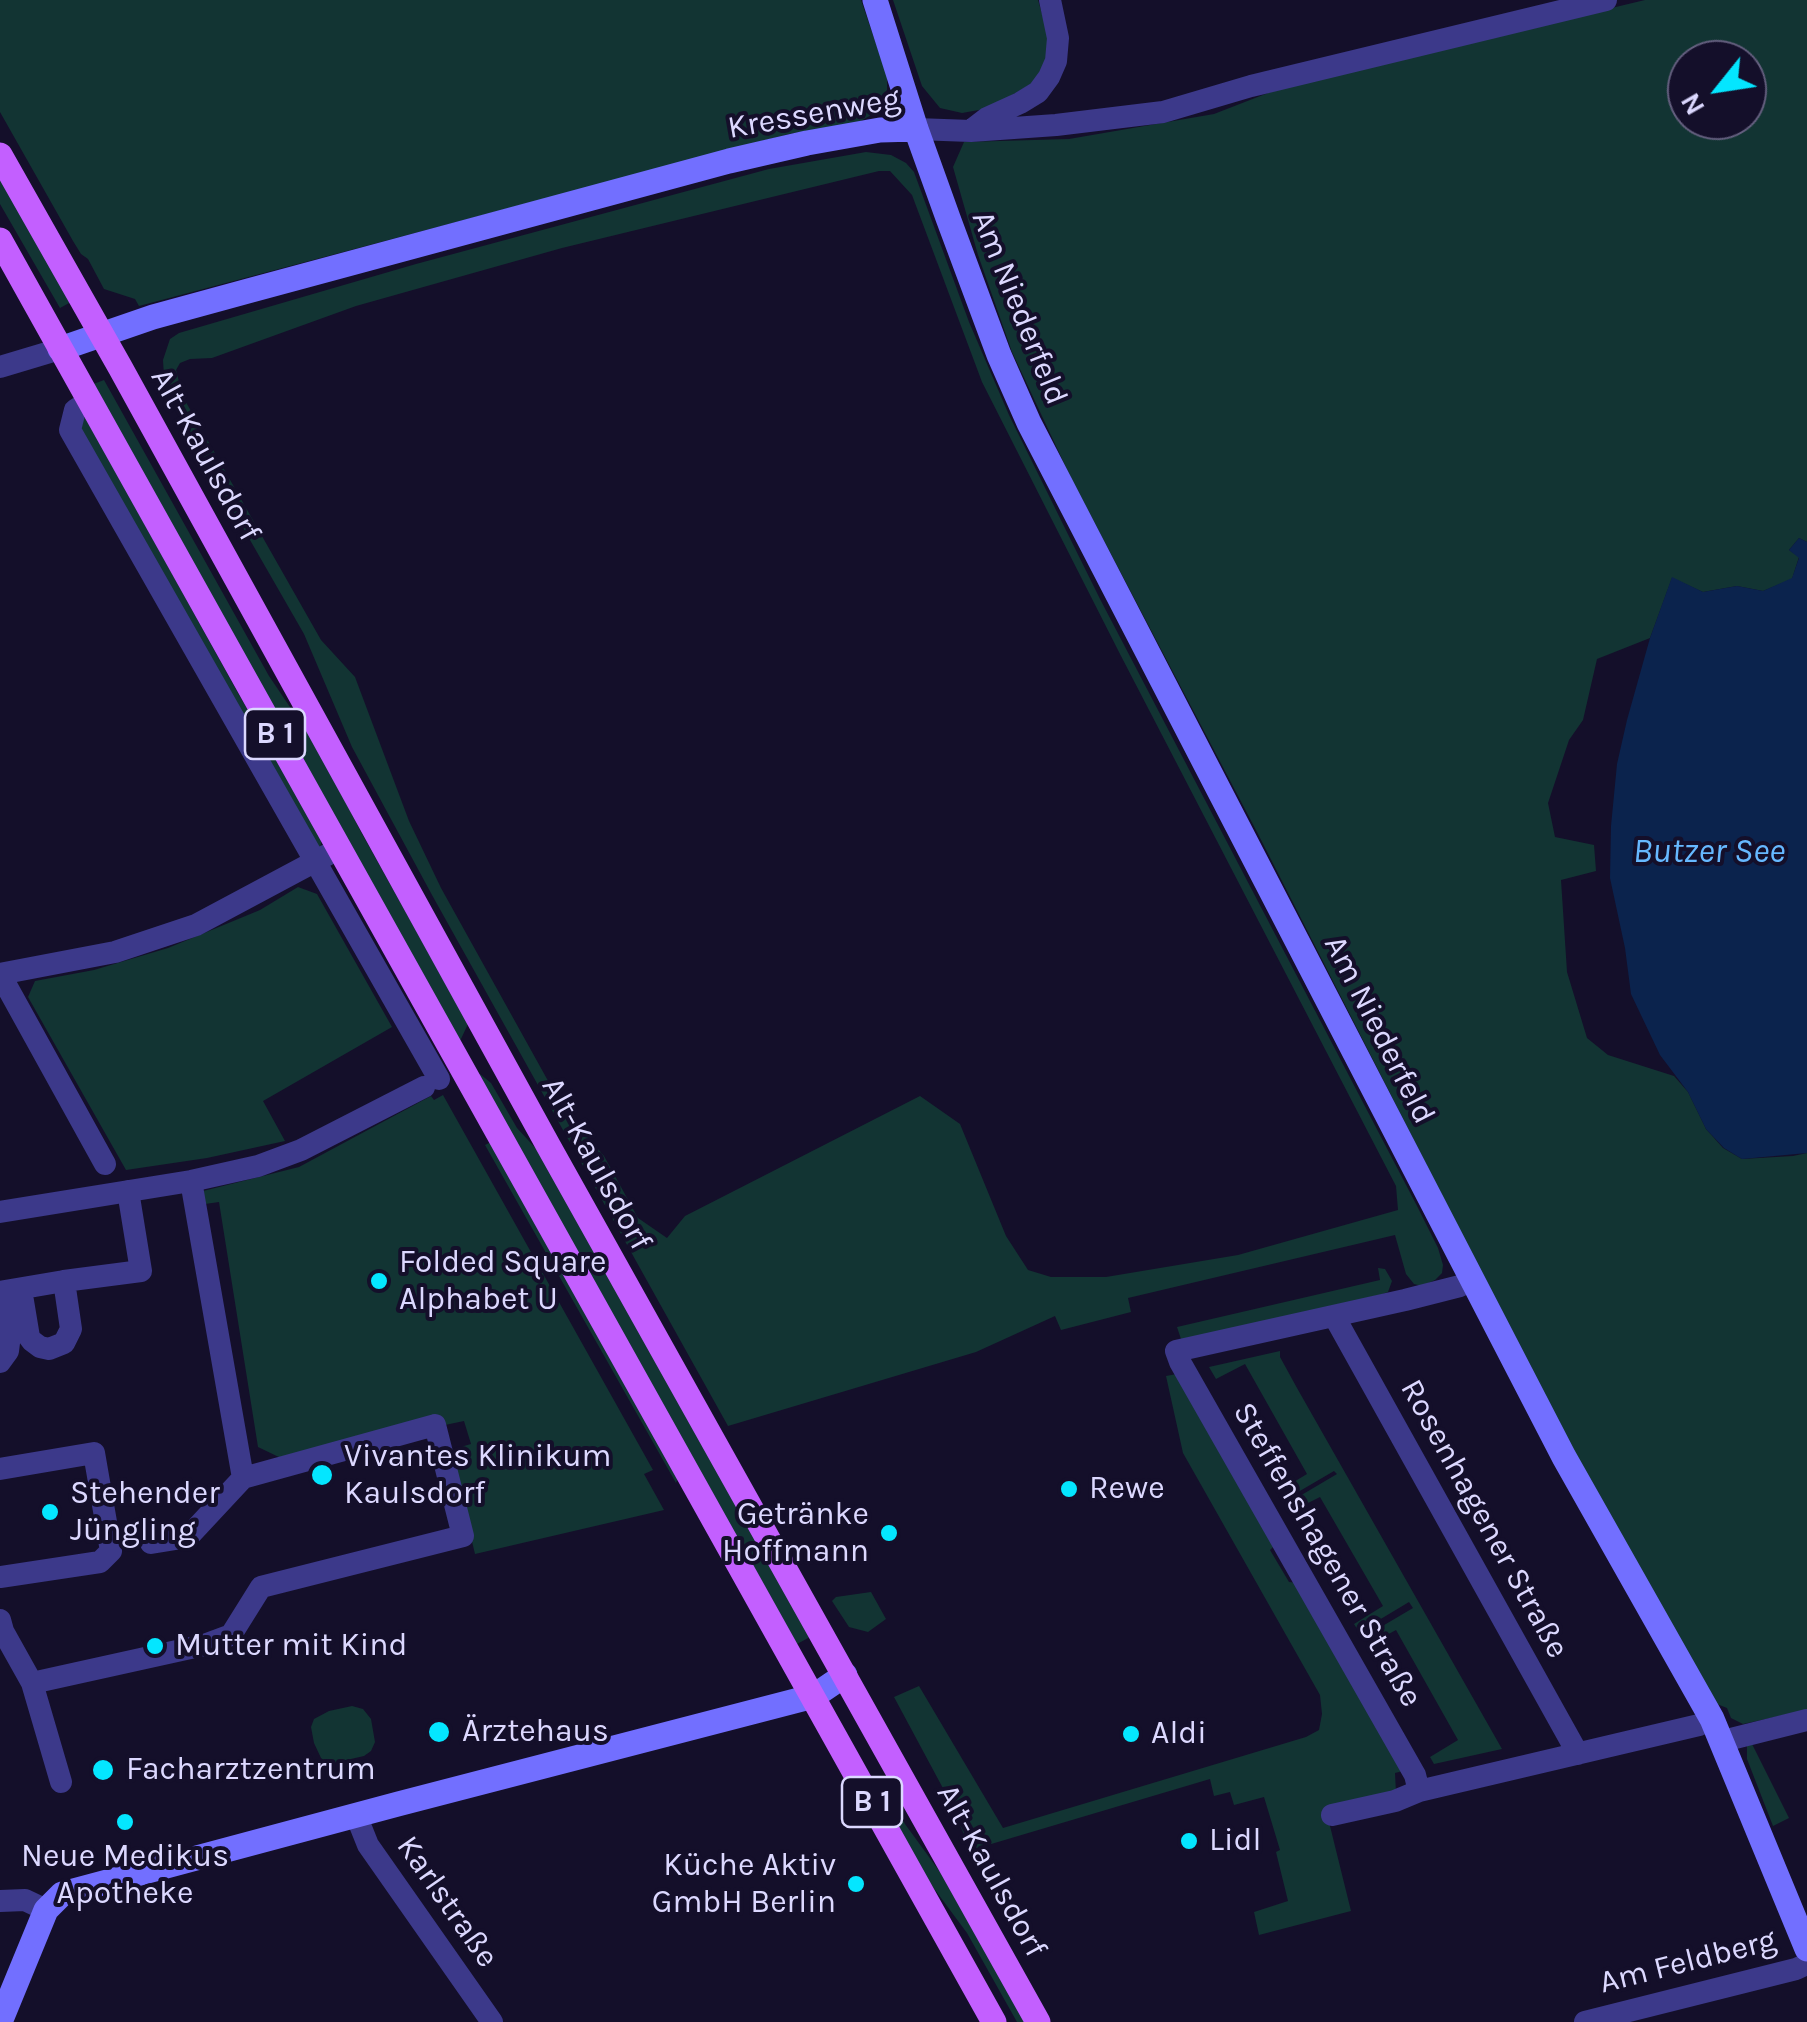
<!DOCTYPE html>
<html>
<head>
<meta charset="utf-8">
<style>
	body { margin:0 }
	#map { position:relative; width:1807px; height:2022px; overflow:hidden; background:#140f2a; font-family:Karla,sans-serif }
	canvas { display:block }
	.north { position:absolute; left:1667px; top:40px; width:100px; height:100px; box-sizing:border-box; background:#140f2a; border:2px solid #645f7f; border-radius:50%; rotate:240deg; font-size:28px; font-weight:700; line-height:40px; text-align:center; color:#dcd8ff }
	.north::after { content:''; display:block; margin:auto; width:35px; height:45px; background:#04e6ff; clip-path:polygon(50% 0,100% 100%,50% 72%,0 100%) }
</style>
</head>
<body>
<div id="map">
<canvas width="1807" height="2022"></canvas>
<div class="north">N</div>
</div>
<script>
const g = document.querySelector('canvas').getContext('2d');
g.lineJoin = 'round';
function fillPath(path, color) {
  g.fillStyle = color;
  g.fill(path, 'evenodd');
}
function shape(rows) {
  const path = new Path2D();
  for (const r of rows) {
    path.moveTo(r[0], r[1]);
    for (let i = 2; i < r.length; i += 2) path.lineTo(r[i], r[i + 1]);
  }
  return path;
}
function strokePath(path, color, width, dash) {
  g.strokeStyle = color;
  g.lineWidth = width;
  g.lineCap = dash ? 'butt' : 'round';
  g.setLineDash(dash || []);
  g.stroke(path);
}
function drawText(font, color, halo, rows, align = 'center') {
  g.font = font + ' Karla,sans-serif';
  g.lineWidth = 8;
  g.setLineDash([]);
  g.textBaseline = 'middle';
  g.strokeStyle = halo;
  g.fillStyle = color;
  for (const [text, x, y, turn = 0] of rows) {
    g.save();
    g.translate(x, y);
    g.rotate((+turn || 0) * Math.PI / 180);
    g.textAlign = isNaN(turn) ? turn : align;
    if (halo) g.strokeText(text, 0, 0);
    g.fillText(text, 0, 0);
    g.restore();
  }
}
const green = shape([
	[0,0,861,0,887,76,887,90,873,114,859,122,789,134,139,306,135,299,104,289,88,259,81,254,73,241,0,112],
	[893,0,1038,0,1049,38,1047,62,1036,81,990,108,962,113,940,108,922,86],
	[1645,0,1807,0,1807,542,1799,538,1789,550,1799,557,1792,579,1763,591,1737,586,1703,592,1672,578,1650,638,1597,659,1583,720,1569,740,1548,803,1555,837,1594,845,1596,871,1561,880,1567,972,1587,1038,1608,1055,1674,1076,1688,1092,1706,1129,1723,1148,1742,1159,1793,1156,1807,1153,1807,1710,1743,1724,1731,1718,1727,1708,1717,1704,1596,1492,1532,1372,1257,832,1070,476,1012,352,978,255,953,167,964,142,1069,139,1214,114,1286,86],
	[1687,60,1747,60,1747,120,1687,120],
	[866,152,891,155,906,163,914,172,969,322,1009,415,1100,599,1416,1204,1438,1248,1443,1265,1442,1273,1435,1280,1422,1286,1414,1284,1406,1274,1395,1235,1128,1298,1131,1312,1061,1330,1055,1316,976,1352,728,1426,432,895,352,747,304,634,165,392,163,360,170,339,179,333,416,264,769,169],
	[879,171,890,171,912,195,982,382,1121,656,1396,1186,1398,1210,1238,1255,1106,1277,1051,1277,1028,1270,1006,1236,960,1124,920,1096,685,1216,667,1238,638,1218,604,1156,568,1113,547,1079,441,888,409,821,355,677,321,640,183,397,176,370,180,363,190,359,212,358,356,306,562,248],
	[0,178,71,302,60,308,0,204],
	[104,380,269,676,317,747,361,832,468,1024,460,1041,91,385],
	[78,417,86,418,239,695,322,838,320,849,79,431],
	[298,887,317,894,392,1027,263,1101,285,1141,207,1158,126,1170,28,997,35,981,94,970,168,948,260,910],
	[480,1074,491,1083,517,1128,539,1152,810,1637,797,1644,478,1075],
	[443,1095,653,1470,644,1474,664,1510,475,1554,450,1450,471,1444,464,1421,283,1459,258,1447,219,1202,205,1204,203,1191,299,1167,431,1096,434,1100],
	[491,1142,679,1475,676,1483,485,1145],
	[1378,1268,1385,1269,1392,1281,1388,1292,1380,1295,1182,1342,1177,1327,1380,1280],
	[1280,1351,1280,1357,1297,1388,1502,1749,1434,1764,1430,1757,1458,1740,1396,1630,1374,1642,1369,1634,1413,1608,1409,1602,1359,1632,1354,1624,1383,1606,1320,1497,1298,1508,1293,1500,1337,1474,1334,1471,1293,1495,1287,1486,1307,1474,1245,1364,1216,1379,1209,1367],
	[1182,1373,1276,1544,1270,1550,1289,1582,1299,1583,1403,1771,1395,1773,1396,1793,1329,1822,1351,1911,1259,1935,1254,1912,1288,1901,1276,1852,1280,1850,1264,1797,1234,1805,1230,1792,1214,1796,1210,1779,971,1850,945,1792,894,1697,919,1686,1003,1828,1306,1737,1319,1730,1322,1714,1320,1695,1183,1453,1166,1376],
	[871,1592,886,1619,868,1632,849,1627,832,1601,836,1597],
	[352,1706,363,1709,371,1719,375,1742,371,1751,364,1756,329,1764,321,1758,314,1743,311,1727,314,1719,329,1711],
	[1752,1744,1789,1818,1773,1826,1747,1759,1747,1745],
	[891,1799,905,1824,940,1872,1025,2022,1017,2022,967,1933,924,1875,885,1803]
]);
const water = shape([
	[1799,538,1807,542,1807,1153,1742,1159,1724,1148,1706,1129,1688,1092,1660,1055,1631,994,1625,948,1610,878,1611,826,1617,764,1627,720,1650,638,1672,577,1703,592,1737,586,1763,591,1792,578,1799,558,1789,550]
]);
const street = shape([
	[974,128,987,118,1020,103,1038,92,1049,77,1056,61,1058,38,1050,0],
	[916,129,971,131,1056,125,1163,112,1251,86,1606,0],
	[0,367,60,349],
	[89,401,75,410,70,430,439,1079],
	[0,974,115,952,196,925,327,855],
	[0,974,105,1164],
	[0,1212,191,1181,258,1166,301,1150,424,1087],
	[64,1281,141,1271,128,1191],
	[0,1292,64,1281,71,1329,64,1343,49,1349,40,1347,32,1341,29,1337,21,1289],
	[1334,1316,1578,1754],
	[0,1362,8,1351,9,1343,1,1292],
	[0,1469,94,1453,111,1551,100,1562,0,1577],
	[151,1543,188,1537,243,1478],
	[0,1620,3,1631,32,1683,61,1782],
	[32,1683,204,1645,231,1635,261,1587,463,1536,435,1425,243,1478,191,1181],
	[1723,1741,1807,1720],
	[1419,1791,1415,1775,1180,1362,1176,1351,1405,1300,1460,1286,1472,1280],
	[356,1815,368,1845,492,2022],
	[1332,1815,1395,1801,1419,1791,1699,1725,1712,1719],
	[0,1901,25,1900,46,1910],
	[1585,2022,1796,1969,1807,1964]
]);
const secondary = shape([
	[875,0,916,129,948,218,999,355,1029,423,1564,1457,1712,1719,1807,1949],
	[60,349,153,317,248,291,729,161,807,143,880,130,916,129],
	[0,2022,46,1910,62,1894,398,1804,814,1696,845,1675]
]);
const primary = shape([
	[0,155,120,367,549,1147,1038,2022],
	[0,240,994,2022]
]);
const markers = [
	[379,1281,10,"#04e6ff"],
	[322,1475,12,"#04e6ff"],
	[1069,1489,10,"#04e6ff"],
	[50,1512,10,"#04e6ff"],
	[889,1533,10,"#04e6ff"],
	[155,1646,10,"#04e6ff"],
	[439,1732,12,"#04e6ff"],
	[1131,1734,10,"#04e6ff"],
	[103,1770,12,"#04e6ff"],
	[125,1822,10,"#04e6ff"],
	[1189,1841,10,"#04e6ff"],
	[856,1884,10,"#04e6ff"]
];
const shields = [
	[275,734,60],
	[872,1802,60]
];
const shieldNames = [
	["B 1",275,734],
	["B 1",872,1802]
];
const streetNames = [
	["Kressenweg",814,114,-10],
	["Am Niederfeld",1019,308,68],
	["Alt-Kaulsdorf",205,455,61],
	["Am Niederfeld",1379,1030,63],
	["Alt-Kaulsdorf",596,1164,61],
	["Rosenhagener Straße",1484,1519,61],
	["Steffenshagener Straße",1327,1555,60],
	["Alt-Kaulsdorf",991,1871,61],
	["Karlstraße",447,1902,55],
	["Am Feldberg",1688,1962,-14]
];
const poiNames = [
	["Folded Square",399,1263],
	["Alphabet U",399,1300],
	["Vivantes Klinikum",344,1457],
	["Kaulsdorf",344,1494],
	["Rewe",1089,1489],
	["Stehender",70,1494],
	["Jüngling",70,1531],
	["Getränke",869,1515,"right"],
	["Hoffmann",869,1552,"right"],
	["Mutter mit Kind",175,1646],
	["Ärztehaus",462,1732],
	["Aldi",1151,1734],
	["Facharztzentrum",126,1770],
	["Lidl",1209,1841],
	["Neue Medikus",125,1857,"center"],
	["Apotheke",125,1894,"center"],
	["Küche Aktiv",836,1866,"right"],
	["GmbH Berlin",836,1903,"right"]
];
const waterNames = [
	["Butzer See",1709,852]
];
fillPath(green, '#123433');
fillPath(water, '#0b234d');
strokePath(street, '#3c398a', 22);
strokePath(secondary, '#726fff', 25);
strokePath(primary, '#c35fff', 25);
for (const [x, y, r, color] of markers) {
  const dot = new Path2D();
  dot.arc(x, y, r, 0, 2 * Math.PI);
  g.fillStyle = color;
  g.fill(dot);
  strokePath(dot, '#140f2a', 4);
}
for (const [x, y, w] of shields) {
  const box = new Path2D();
  box.roundRect(x - w / 2, y - 25, w, 50, 8);
  g.fillStyle = '#140f2a';
  g.fill(box);
  strokePath(box, '#dcd8ff', 2.5);
}
drawText('bold 30px', '#dcd8ff', null, shieldNames);
drawText('32px', '#dcd8ff', '#140f2a', streetNames);
drawText('32px', '#dcd8ff', '#140f2a', poiNames, 'left');
drawText('italic 35px', '#66b8ff', '#140f2a', waterNames);
</script>
</body>
</html>
